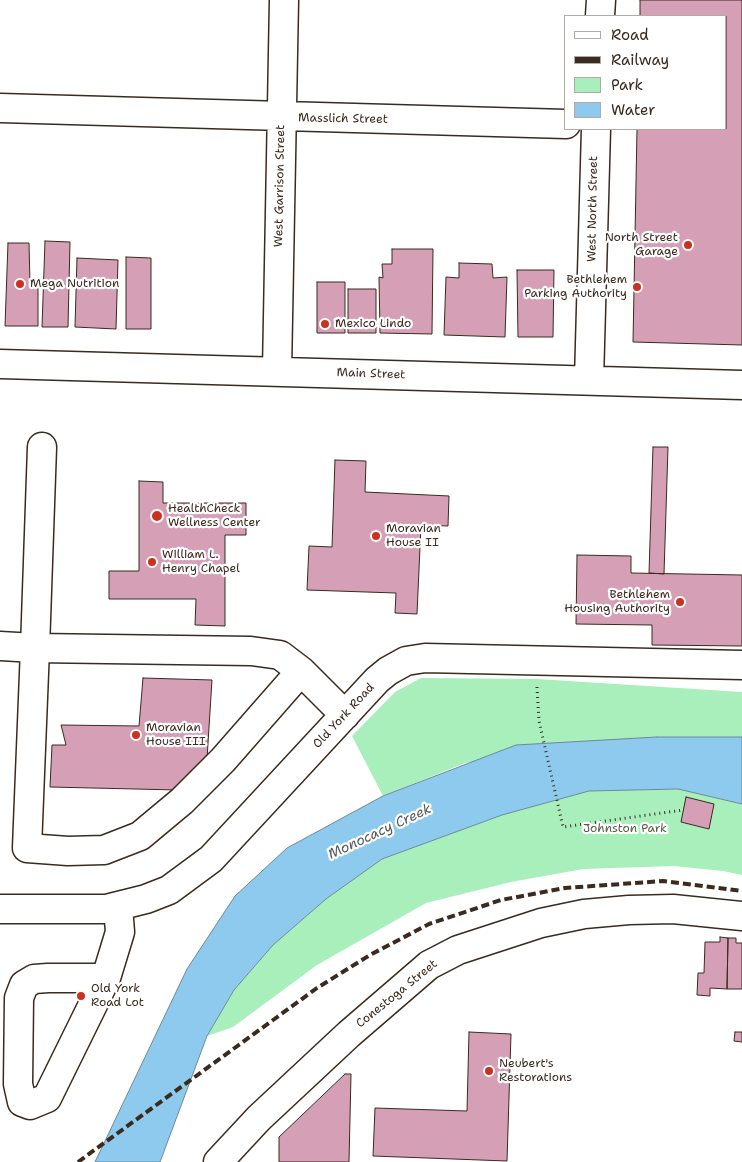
<!DOCTYPE html>
<html>
<head>
<meta charset="utf-8">
<style>
	body { margin:0 }
	#map { position:relative; width:742px; height:1162px; overflow:hidden; background:#fff; font-family:"Shantell Sans",sans-serif }
	canvas { display:block }
	.legend { position:absolute; left:564px; top:15px; width:162px; height:115px; box-sizing:border-box; background:#fff; border:1px solid #b1aaa5; margin:0; padding:6px 9px; list-style:none; font-size:15px; color:#3b2a1e }
	.legend li { display:flex; align-items:center; gap:10px; height:25px }
	.legend b { width:25px; border:1px solid #b1aaa5 }
</style>
</head>
<body>
<div id="map">
<canvas width="742" height="1162"></canvas>
<ul class="legend">
<li><b style="height:6px;background:#fff"></b>Road</li>
<li><b style="height:6px;background:#3b2a1e"></b>Railway</li>
<li><b style="height:14px;background:#a8efbc"></b>Park</li>
<li><b style="height:14px;background:#8dcaed"></b>Water</li>
</ul>
</div>
<script>
const g = document.querySelector('canvas').getContext('2d');
g.lineJoin = 'round';
function fillPath(path, color) {
  g.fillStyle = color;
  g.fill(path, 'evenodd');
}
function shape(rows) {
  const path = new Path2D();
  for (const r of rows) {
    path.moveTo(r[0], r[1]);
    for (let i = 2; i < r.length; i += 2) path.lineTo(r[i], r[i + 1]);
  }
  return path;
}
function strokePath(path, color, width, dash) {
  g.strokeStyle = color;
  g.lineWidth = width;
  g.lineCap = dash ? 'butt' : 'round';
  g.setLineDash(dash || []);
  g.stroke(path);
}
function drawText(font, color, halo, rows, align = 'center') {
  g.font = font + ' "Shantell Sans",sans-serif';
  g.lineWidth = 4.5;
  g.setLineDash([]);
  g.textBaseline = 'middle';
  g.strokeStyle = halo;
  g.fillStyle = color;
  for (const [text, x, y, turn = 0] of rows) {
    g.save();
    g.translate(x, y);
    g.rotate((+turn || 0) * Math.PI / 180);
    g.textAlign = isNaN(turn) ? turn : align;
    if (halo) g.strokeText(text, 0, 0);
    g.fillText(text, 0, 0);
    g.restore();
  }
}
const green = shape([
	[421,678,537,679,742,692,742,737,465,763,383,796,352,736,395,692],
	[678,789,742,804,742,875,723,871,674,866,583,869,511,882,426,903,317,965,233,1027,207,1036,234,990,273,945,326,899,382,859,502,815,589,791]
]);
const water = shape([
	[657,737,742,737,742,804,678,789,589,791,502,815,382,859,326,899,273,945,234,990,207,1036,160,1162,95,1162,187,969,235,896,287,848,383,796,516,745,657,737]
]);
const building = shape([
	[640,0,742,0,742,345,633,342,637,129,726,129,726,16,640,16,640,0],
	[45,241,70,242,68,327,42,327,45,241],
	[8,243,29,243,30,284,38,285,38,326,5,326,8,243],
	[392,249,433,249,432,334,380,333,379,277,383,278,382,264,392,264,392,249],
	[126,257,151,258,151,329,126,329,126,257],
	[77,258,118,260,116,329,75,327,77,258],
	[459,263,492,264,493,278,507,277,505,337,444,335,446,277,459,278,459,263],
	[517,270,554,270,553,337,518,337,517,270],
	[317,282,345,282,345,333,317,333,317,282],
	[348,289,376,289,376,333,348,333,348,289],
	[653,447,668,447,664,574,649,573,653,447],
	[335,460,366,461,365,492,449,496,448,526,421,525,417,614,395,613,396,593,307,590,309,546,332,547,335,460],
	[139,481,163,482,163,503,246,503,246,535,225,535,225,626,195,625,196,599,109,599,109,571,139,571,139,481],
	[577,555,631,556,631,573,742,575,742,646,652,645,652,625,576,624,577,555],
	[143,678,212,680,207,759,178,790,50,787,52,745,66,745,61,725,139,726,143,678],
	[686,797,714,804,709,829,681,822,686,797],
	[720,937,728,938,727,989,710,988,710,996,697,995,698,973,704,973,705,942,720,942,720,937],
	[728,938,736,938,736,943,742,943,742,989,727,989,728,938],
	[469,1032,511,1034,507,1161,373,1156,375,1108,467,1111,469,1032],
	[735,1032,742,1032,742,1042,734,1041,735,1032],
	[345,1074,351,1074,349,1162,279,1162,279,1137,345,1074]
]);
const path = shape([
	[537,687,539,721,563,827,683,810]
]);
const minor = shape([
	[600,16,601,0],
	[0,108,566,124],
	[0,364,742,385],
	[277,371,284,0],
	[589,380,596,129],
	[0,646,35,648,42,447],
	[301,671,223,760,182,801,140,836,104,850,68,851,27,848,35,648,251,651,280,655,301,671,345,715],
	[0,909,106,909,146,899,169,890,211,859,377,680,388,671,406,661,425,658,742,665],
	[106,978,48,978,34,979,24,985,19,998,18,1084,22,1102,30,1105,47,1098,106,978,120,932,118,907],
	[218,1162,259,1118,349,1034,429,965,458,950,541,923,584,914,629,910,673,909,742,916]
]);
const rail = shape([
	[78,1162,317,988,370,955,429,924,501,900,565,888,663,881,742,891]
]);
const markers = [
	[688,245,5,"#c8321e"],
	[20,284,5,"#c8321e"],
	[637,287,5,"#c8321e"],
	[325,324,5,"#c8321e"],
	[157,516,6,"#c8321e"],
	[376,536,5,"#c8321e"],
	[152,562,5,"#c8321e"],
	[680,602,5,"#c8321e"],
	[136,735,5,"#c8321e"],
	[81,996,5,"#c8321e"],
	[489,1071,5,"#c8321e"]
];
const streetNames = [
	["Masslich Street",343,119,1],
	["West Garrison Street",280,186,-89],
	["West North Street",593,209,-89],
	["Main Street",371,374,2],
	["Old York Road",344,716,-47],
	["Conestoga Street",397,994,-39]
];
const poiNames = [
	["North Street",678,238,"right"],
	["Garage",678,252,"right"],
	["Bethlehem",627,280,"right"],
	["Parking Authority",627,294,"right"],
	["Mega Nutrition",30,284],
	["Mexico Lindo",335,324],
	["HealthCheck",168,509],
	["Wellness Center",168,523],
	["Moravian",386,529],
	["House II",386,543],
	["William L.",162,555],
	["Henry Chapel",162,569],
	["Bethlehem",670,595,"right"],
	["Housing Authority",670,609,"right"],
	["Moravian",146,728],
	["House III",146,742],
	["Old York",91,989],
	["Road Lot",91,1003],
	["Neubert's",499,1064],
	["Restorations",499,1078]
];
const parkNames = [
	["Johnston Park",625,829]
];
const waterNames = [
	["Monocacy Creek",380,832,-25]
];
fillPath(green, '#a8efbc');
fillPath(water, '#8dcaed');
strokePath(water, '#6c8a9a', 1);
fillPath(building, '#d59fb6');
strokePath(building, '#3b2a1e', 1);
strokePath(minor, '#3b2a1e', 31);
strokePath(path, '#3b2a1e', 3, [1, 4]);
strokePath(minor, '#fff', 28);
strokePath(rail, '#3b2a1e', 4, [8, 4]);
for (const [x, y, r, color] of markers) {
  const dot = new Path2D();
  dot.arc(x, y, r, 0, 2 * Math.PI);
  g.fillStyle = color;
  g.fill(dot);
  strokePath(dot, '#fff', 2);
}
drawText('12px', '#3b2a1e', '#fff', streetNames);
drawText('12px', '#3b2a1e', '#fff', poiNames, 'left');
drawText('12px', '#565b46', '#fff', parkNames);
drawText('italic 14px', '#545a5c', '#fff', waterNames);
</script>
</body>
</html>
